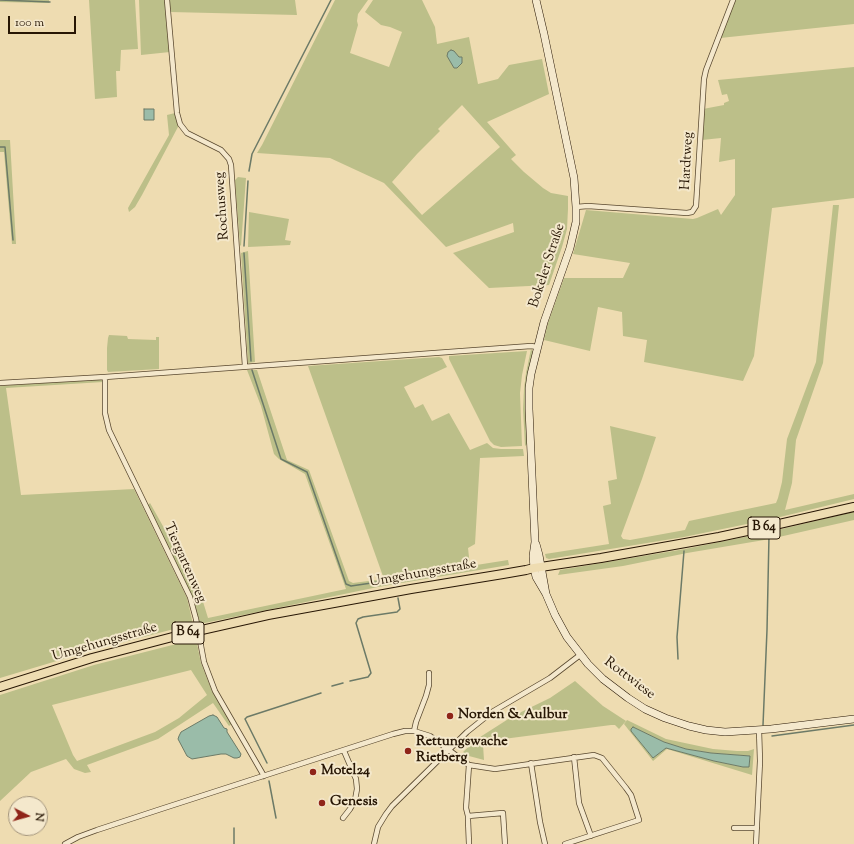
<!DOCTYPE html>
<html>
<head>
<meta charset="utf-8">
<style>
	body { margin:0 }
	#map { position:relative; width:854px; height:844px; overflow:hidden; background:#eedcb1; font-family:"Sorts Mill Goudy",serif }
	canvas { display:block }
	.north { position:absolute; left:8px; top:796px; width:40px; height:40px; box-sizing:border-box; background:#f4e8cc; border:1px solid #a2947c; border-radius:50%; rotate:96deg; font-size:11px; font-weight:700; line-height:16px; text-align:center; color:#271604 }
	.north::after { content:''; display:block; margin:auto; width:14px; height:18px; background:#8f2418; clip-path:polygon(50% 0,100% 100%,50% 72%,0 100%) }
	.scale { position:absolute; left:8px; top:16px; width:68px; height:18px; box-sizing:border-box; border:2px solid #271604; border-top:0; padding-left:5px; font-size:12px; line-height:14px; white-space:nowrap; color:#271604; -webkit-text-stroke:3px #f4e8cc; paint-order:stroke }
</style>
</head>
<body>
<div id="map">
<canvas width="854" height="844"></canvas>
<div class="north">N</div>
<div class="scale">100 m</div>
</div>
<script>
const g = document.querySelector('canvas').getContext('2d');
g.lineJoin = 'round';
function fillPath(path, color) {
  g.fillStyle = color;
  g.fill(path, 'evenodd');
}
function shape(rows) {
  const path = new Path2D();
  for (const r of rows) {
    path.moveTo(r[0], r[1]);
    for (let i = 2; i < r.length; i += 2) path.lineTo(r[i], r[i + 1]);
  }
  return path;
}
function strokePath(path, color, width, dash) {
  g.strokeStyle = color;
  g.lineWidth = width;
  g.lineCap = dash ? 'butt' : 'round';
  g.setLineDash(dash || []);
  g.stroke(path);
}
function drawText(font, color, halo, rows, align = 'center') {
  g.font = font + ' "Sorts Mill Goudy",serif';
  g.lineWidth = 4;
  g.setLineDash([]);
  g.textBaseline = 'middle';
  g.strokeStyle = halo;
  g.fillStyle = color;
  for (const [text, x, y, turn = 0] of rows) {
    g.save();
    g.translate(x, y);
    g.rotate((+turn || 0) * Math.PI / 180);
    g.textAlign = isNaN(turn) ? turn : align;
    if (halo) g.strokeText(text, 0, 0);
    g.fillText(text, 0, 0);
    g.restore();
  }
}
const green = shape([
	[0,0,49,0,49,3,0,2],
	[89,0,135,0,138,49,121,50,120,71,116,71,117,97,95,99],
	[139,0,166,0,166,19,170,52,141,55],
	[170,0,295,0,297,15,170,12],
	[335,0,368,0,358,14,357,21,358,25,350,53,389,67,402,32,390,27,381,25,365,12,373,0,422,0,435,27,437,44,469,37,478,84,498,79,509,65,542,59,549,94,487,122,516,155,511,159,524,172,543,188,551,193,568,196,568,209,567,229,562,247,549,285,489,288,453,253,514,232,513,223,446,247,384,183,330,158,257,153,262,145],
	[462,105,500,147,422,215,392,182,417,154,440,131,438,129],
	[734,0,854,0,854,24,720,38],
	[854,67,854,198,772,208,754,356,743,381,644,362,647,340,623,336,622,312,598,307,590,351,544,340,548,323,564,278,623,278,630,263,573,254,586,210,693,219,697,218,718,209,721,215,735,195,735,159,719,162,721,138,702,140,703,109,724,105,724,103,729,101,727,94,722,95,718,80],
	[175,113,179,125,142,195,135,207,129,212,128,208,169,135,167,115],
	[0,140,10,140,16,244,12,244,4,152,0,152],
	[238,177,246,178,241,246,240,245,235,180],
	[833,205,839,205,823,363,796,440,792,483,785,510,854,494,854,499,776,518,684,537,549,559,546,558,545,554,609,544,603,506,611,504,608,481,617,479,610,426,656,437,642,479,621,536,623,539,630,540,685,530,689,521,776,503,778,498,782,482,787,439,816,362],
	[249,212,289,219,285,240,291,241,290,245,248,247],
	[248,251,255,362,248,363,241,253],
	[109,335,127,336,128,339,156,340,156,337,159,337,159,369,108,372,107,370,107,348,108,338],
	[531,349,533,352,528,373,528,443,525,446,523,409,524,389,526,373],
	[527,351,522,375,520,393,522,446,501,447,494,445,490,441,449,359,449,356],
	[439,357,442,358,447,367,404,387,415,408,423,404,432,421,449,413,470,450,487,443,493,448,501,449,523,449,524,456,480,458,475,544,468,548,470,566,508,560,509,565,378,587,200,624,192,596,148,505,150,503,200,592,208,618,346,589,305,474,279,459,274,454,261,406,247,370,257,370,287,460,309,470,349,581,353,583,384,579,308,366],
	[100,379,102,380,103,382,6,388,21,495,134,489,187,598,193,624,90,651,0,678,0,386],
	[854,512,854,520,770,539,687,553,623,566,558,575,560,570,685,549,769,532],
	[196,639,201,663,212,691,232,724,229,726,213,703,158,739,87,765,91,772,85,773,74,769,66,759,31,772,0,801,0,695,94,665],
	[191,670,207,695,179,718,155,732,77,761,73,755,52,705],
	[575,681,603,706,626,721,619,729,615,725,611,725,488,741,483,745,484,760,469,756,463,752,477,739,513,716,550,698],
	[627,720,666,739,713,749,737,751,748,751,754,749,752,775,667,749,653,761,624,724],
	[635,728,664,742,686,749,711,753,750,756,749,767,743,767,714,761,666,748,653,758,631,731]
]);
const water = shape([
	[451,50,454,51,459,57,462,57,462,63,457,68,454,68,447,56,448,52,451,50],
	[144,109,154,109,154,120,144,120,144,109],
	[213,715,217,717,224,728,227,729,227,732,241,754,240,757,237,758,234,758,226,754,221,754,192,759,187,756,178,739,179,736,181,732,209,716,213,715],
	[633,727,664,742,686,749,711,753,750,756,749,767,743,767,714,761,666,748,653,758,631,731,631,729,633,727]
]);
const stream = shape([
	[0,0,50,2],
	[0,147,5,147,13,240],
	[249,171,252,154,331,0],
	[244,246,248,181],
	[244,253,251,361],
	[252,370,281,459,307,472,346,584,351,586,392,580,393,584],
	[678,659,677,637,684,551],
	[350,681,368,677,371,673,356,623,358,619,363,617,397,612,400,609,398,598],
	[332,686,343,683],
	[763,725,767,630,769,536],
	[772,736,854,725],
	[267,763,245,719,247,717,321,693],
	[269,781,276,818],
	[234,844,234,828]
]);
const street = shape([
	[167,0,177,113,180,124,187,133,221,150,229,159,231,165,245,366],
	[576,207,588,206,687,213,692,212,696,206,704,79,706,70,733,0],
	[105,377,105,413,109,430,190,597,196,619],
	[0,383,105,377,531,346,537,347],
	[201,646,204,662,215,691,264,776],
	[414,731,416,722,426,696,429,685,429,673],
	[574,757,579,803,591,836],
	[531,763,540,822,545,844],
	[469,765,466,808,468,816,468,820,469,844],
	[468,816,503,813,505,844],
	[343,818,350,809,355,800,357,789,356,779,344,751],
	[734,828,757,828],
	[65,844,78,837,97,830,161,809,393,734,405,731,414,731,430,736,469,765,495,769,594,755,602,758,626,788,631,795,639,820,565,844],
	[374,844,378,827,386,814,392,806,467,732,492,712,550,678,580,655],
	[756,844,760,761,759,730]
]);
const secondary = shape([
	[536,0,544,34,574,178,576,207,576,222,570,248,544,322,531,374,529,388,529,409,535,542,533,556,534,568,536,577,546,594],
	[536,544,539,555,546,594,555,615,567,637,588,664,603,679,628,698,645,709,665,718,689,726,706,730,725,732,771,729,854,719]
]);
const primary = shape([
	[0,687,92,658,184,634,268,615,411,589,503,574,526,570,534,568,601,558,719,537,766,527,854,507]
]);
const streetBridge = shape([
	[196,619,201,646]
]);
const markers = [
	[450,716,4,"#8f2418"],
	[408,751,4,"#8f2418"],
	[313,772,4,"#8f2418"],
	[322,803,4,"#8f2418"]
];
const shields = [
	[764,528,32],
	[188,633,32]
];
const shieldNames = [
	["B 64",764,528],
	["B 64",188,633]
];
const streetNames = [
	["Hardtweg",688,161,-87],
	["Rochusweg",223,206,-94],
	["Bokeler Straße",548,266,-72],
	["Tiergartenweg",184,563,66],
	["Umgehungsstraße",423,574,-10],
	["Umgehungsstraße",105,643,-16],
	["Rottwiese",629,679,37]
];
const poiNames = [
	["Norden & Aulbur",458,716],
	["Rettungswache",416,743],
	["Rietberg",416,759],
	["Motel24",321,772],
	["Genesis",330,803]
];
fillPath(green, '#bcbf89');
fillPath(water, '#9abca9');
strokePath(water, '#6c7a67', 1);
strokePath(stream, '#6c7a67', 1.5);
strokePath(street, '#59482f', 6);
strokePath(secondary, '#271604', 8);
strokePath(primary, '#271604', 10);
strokePath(street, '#f4e8cc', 4.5);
strokePath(secondary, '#f4e8cc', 7);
strokePath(primary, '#eedcb1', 8);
strokePath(streetBridge, '#59482f', 6, []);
strokePath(streetBridge, '#f4e8cc', 4.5);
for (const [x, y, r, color] of markers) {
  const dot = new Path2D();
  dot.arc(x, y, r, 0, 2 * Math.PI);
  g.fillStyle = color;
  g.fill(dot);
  strokePath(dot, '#f4e8cc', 1.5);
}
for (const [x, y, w] of shields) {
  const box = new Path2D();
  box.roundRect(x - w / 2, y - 11, w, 22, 3);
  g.fillStyle = '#f4e8cc';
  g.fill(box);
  strokePath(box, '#271604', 1);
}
drawText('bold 13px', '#271604', null, shieldNames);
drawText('14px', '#271604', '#f4e8cc', streetNames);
drawText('bold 14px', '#271604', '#f4e8cc', poiNames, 'left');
</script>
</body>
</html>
